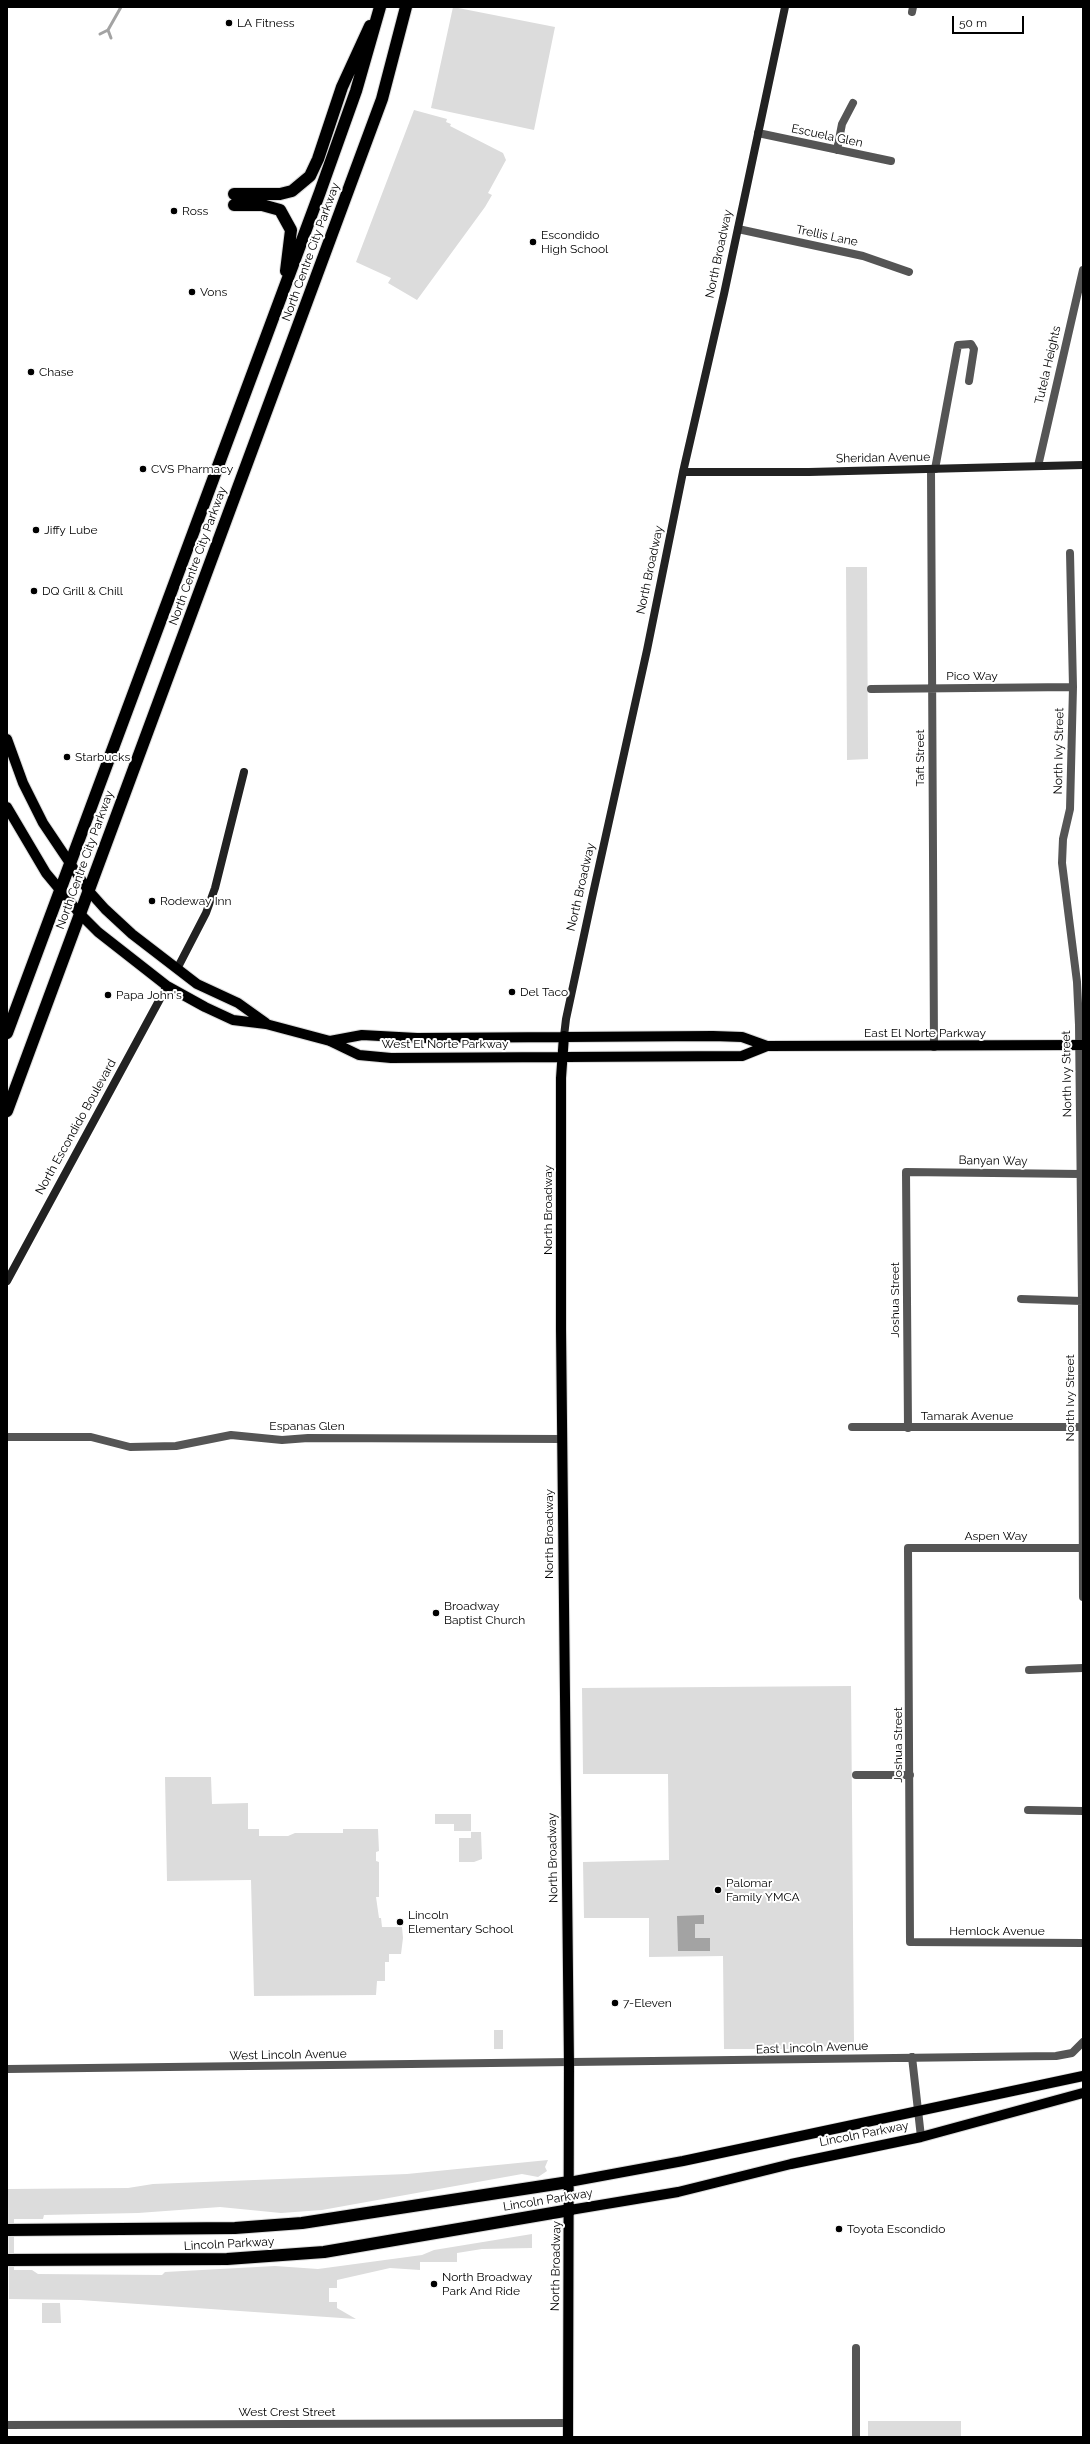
<!DOCTYPE html>
<html>
<head>
<meta charset="utf-8">
<style>
	body { margin:0 }
	#map { position:relative; width:1090px; height:2444px; overflow:hidden; background:#fff; font-family:Raleway,sans-serif }
	canvas { display:block }
	.frame { position:absolute; inset:0; border:8px solid #000; pointer-events:none }
	.scale { position:absolute; left:952px; top:16px; width:72px; height:18px; box-sizing:border-box; border:2px solid #000; border-top:0; padding-left:5px; font-size:12px; line-height:14px; white-space:nowrap; color:#000; -webkit-text-stroke:3px #fff; paint-order:stroke }
</style>
</head>
<body>
<div id="map">
<canvas width="1090" height="2444"></canvas>
<div class="frame"></div>
<div class="scale">50 m</div>
</div>
<script>
const g = document.querySelector('canvas').getContext('2d');
g.lineJoin = 'round';
function fillPath(path, color) {
  g.fillStyle = color;
  g.fill(path, 'evenodd');
}
function shape(rows) {
  const path = new Path2D();
  for (const r of rows) {
    path.moveTo(r[0], r[1]);
    for (let i = 2; i < r.length; i += 2) path.lineTo(r[i], r[i + 1]);
  }
  return path;
}
function strokePath(path, color, width, dash) {
  g.strokeStyle = color;
  g.lineWidth = width;
  g.lineCap = dash ? 'butt' : 'round';
  g.setLineDash(dash || []);
  g.stroke(path);
}
function drawText(font, color, halo, rows, align = 'center') {
  g.font = font + ' Raleway,sans-serif';
  g.lineWidth = 4;
  g.setLineDash([]);
  g.textBaseline = 'middle';
  g.strokeStyle = halo;
  g.fillStyle = color;
  for (const [text, x, y, turn = 0] of rows) {
    g.save();
    g.translate(x, y);
    g.rotate((+turn || 0) * Math.PI / 180);
    g.textAlign = isNaN(turn) ? turn : align;
    if (halo) g.strokeText(text, 0, 0);
    g.fillText(text, 0, 0);
    g.restore();
  }
}
const green = shape([
	[453,7,555,27,534,130,431,108],
	[414,110,447,119,446,122,451,124,450,126,503,153,506,160,488,193,492,195,485,207,417,300,388,283,391,278,356,262],
	[846,567,867,567,868,759,847,760],
	[851,1686,854,2044,796,2049,724,2049,723,1956,649,1957,649,1918,584,1918,583,1862,669,1860,668,1774,583,1774,582,1688],
	[165,1777,211,1777,212,1804,248,1803,248,1829,259,1829,259,1836,288,1836,295,1833,343,1833,343,1829,378,1829,379,1851,376,1852,376,1861,379,1862,379,1897,376,1897,379,1918,381,1918,382,1927,402,1927,403,1938,401,1954,389,1954,389,1962,385,1962,385,1981,377,1981,376,1995,254,1996,251,1880,167,1881],
	[435,1814,471,1814,471,1831,454,1831,454,1824,435,1824],
	[471,1832,481,1832,482,1859,474,1862,459,1862,459,1838,471,1838],
	[494,2030,503,2030,503,2049,494,2049],
	[548,2160,545,2167,547,2171,538,2177,522,2174,322,2210,281,2213,220,2207,138,2213,44,2215,43,2219,14,2219,14,2270,32,2270,38,2274,162,2275,165,2272,275,2266,318,2269,422,2255,434,2250,532,2234,532,2248,482,2249,457,2253,457,2262,420,2262,420,2270,390,2268,337,2280,337,2288,329,2288,329,2302,337,2302,337,2308,356,2319,80,2300,9,2299,8,2189,128,2188,153,2184,407,2174],
	[42,2303,60,2303,61,2323,42,2323],
	[868,2421,961,2421,961,2437,868,2437]
]);
const water = shape([
	[704,1915,704,1924,695,1924,695,1938,710,1938,710,1951,678,1951,677,1916]
]);
const stream = shape([
	[108,30,111,38],
	[100,34,108,30,121,7]
]);
const street = shape([
	[912,12,913,7],
	[758,133,891,161],
	[837,150,842,124,853,103],
	[738,229,863,256,909,272],
	[1038,466,1083,270],
	[931,469,934,1047],
	[935,469,958,345,971,344,974,349,969,381],
	[1070,553,1073,687,1070,809,1063,839,1062,863,1077,982,1079,1025,1082,1301,1083,1597],
	[871,689,1073,687],
	[1021,1299,1082,1301],
	[852,1427,1082,1427],
	[908,1428,906,1172,1080,1174],
	[7,1437,91,1437,130,1447,176,1446,231,1435,282,1440,308,1438,562,1439],
	[1083,1548,908,1548,910,1942,1083,1943],
	[1029,1670,1083,1668],
	[856,1775,910,1775],
	[1028,1810,1083,1811],
	[912,2057,921,2137],
	[7,2069,1056,2056,1072,2053,1083,2042],
	[856,2348,856,2437],
	[7,2425,568,2423]
]);
const secondary = shape([
	[683,472,809,472,1083,465],
	[177,969,206,913,215,888,244,772],
	[564,1036,566,1019,592,898,647,650,683,472,724,294,785,7],
	[7,1281,167,986]
]);
const primary = shape([
	[7,739,23,783,43,823,88,890,105,909,132,934,197,984,238,1003,266,1023],
	[7,807,46,873,80,914,98,932,167,986,205,1007,233,1020,266,1024,330,1041,359,1055,391,1058,742,1056,767,1046],
	[564,1036,561,1078,561,1329,569,2064,568,2437],
	[330,1041,362,1035,417,1038,713,1036,742,1037,767,1046,1083,1045],
	[569,2182,683,2161,1083,2076],
	[570,2210,678,2192,791,2164,921,2137,1083,2093]
]);
const highway = shape([
	[234,194,280,194,292,191,310,176,318,159,342,87,370,26],
	[234,205,262,205,280,210,291,230,286,271],
	[7,1033,320,192,356,91,380,7],
	[7,1111,382,99,406,7],
	[7,2230,235,2228,302,2223,569,2182],
	[7,2260,227,2259,324,2252,570,2210]
]);
const markers = [
	[229,23,4,"#000"],
	[174,211,4,"#000"],
	[533,242,4,"#000"],
	[192,292,4,"#000"],
	[31,372,4,"#000"],
	[143,469,4,"#000"],
	[36,530,4,"#000"],
	[34,591,4,"#000"],
	[67,757,4,"#000"],
	[152,901,4,"#000"],
	[512,992,4,"#000"],
	[108,995,4,"#000"],
	[436,1613,4,"#000"],
	[718,1890,4,"#000"],
	[400,1922,4,"#000"],
	[615,2003,4,"#000"],
	[839,2229,4,"#000"],
	[434,2284,4,"#000"]
];
const poiNames = [
	["LA Fitness",237,23],
	["Ross",182,211],
	["Escondido",541,235],
	["High School",541,249],
	["Vons",200,292],
	["Chase",39,372],
	["CVS Pharmacy",151,469],
	["Jiffy Lube",44,530],
	["DQ Grill & Chill",42,591],
	["Starbucks",75,757],
	["Rodeway Inn",160,901],
	["Del Taco",520,992],
	["Papa John's",116,995],
	["Broadway",444,1606],
	["Baptist Church",444,1620],
	["Palomar",726,1883],
	["Family YMCA",726,1897],
	["Lincoln",408,1915],
	["Elementary School",408,1929],
	["7-Eleven",623,2003],
	["Toyota Escondido",847,2229],
	["North Broadway",442,2277],
	["Park And Ride",442,2291]
];
const streetNames = [
	["Escuela Glen",827,136,12],
	["Trellis Lane",827,236,12],
	["North Centre City Parkway",311,252,-70],
	["North Broadway",719,254,-78],
	["Tutela Heights",1048,365,-77],
	["Sheridan Avenue",883,458,-1],
	["North Centre City Parkway",198,556,-70],
	["North Broadway",650,570,-78],
	["Pico Way",972,676],
	["North Ivy Street",1059,751,-89],
	["Taft Street",920,758,-90],
	["North Centre City Parkway",85,860,-70],
	["North Broadway",581,887,-77],
	["East El Norte Parkway",925,1033],
	["West El Norte Parkway",445,1044],
	["North Ivy Street",1067,1074,-91],
	["North Escondido Boulevard",76,1127,-61],
	["Banyan Way",993,1161,1],
	["North Broadway",548,1210,-90],
	["Joshua Street",895,1300,-90],
	["North Ivy Street",1070,1398,-90],
	["Tamarak Avenue",967,1416],
	["Espanas Glen",307,1426],
	["North Broadway",549,1534,-90],
	["Aspen Way",996,1536],
	["Joshua Street",898,1745,-90],
	["North Broadway",553,1858,-91],
	["Hemlock Avenue",997,1931],
	["East Lincoln Avenue",812,2048,-2],
	["West Lincoln Avenue",288,2055,-1],
	["Lincoln Parkway",864,2134,-11],
	["Lincoln Parkway",548,2200,-9],
	["Lincoln Parkway",229,2244,-3],
	["North Broadway",556,2266,-89],
	["West Crest Street",287,2412]
];
fillPath(green, '#dcdcdc');
fillPath(water, '#a3a3a3');
strokePath(stream, '#a3a3a3', 3);
strokePath(primary, '#dbdbdb', 12);
strokePath(highway, '#dbdbdb', 14);
strokePath(street, '#555', 8);
strokePath(secondary, '#222', 8);
strokePath(primary, '#000', 10);
strokePath(highway, '#000', 12);
for (const [x, y, r, color] of markers) {
  const dot = new Path2D();
  dot.arc(x, y, r, 0, 2 * Math.PI);
  g.fillStyle = color;
  g.fill(dot);
  strokePath(dot, '#fff', 1.5);
}
drawText('12px', '#000', '#fff', poiNames, 'left');
drawText('12px', '#000', '#fff', streetNames);
</script>
</body>
</html>
